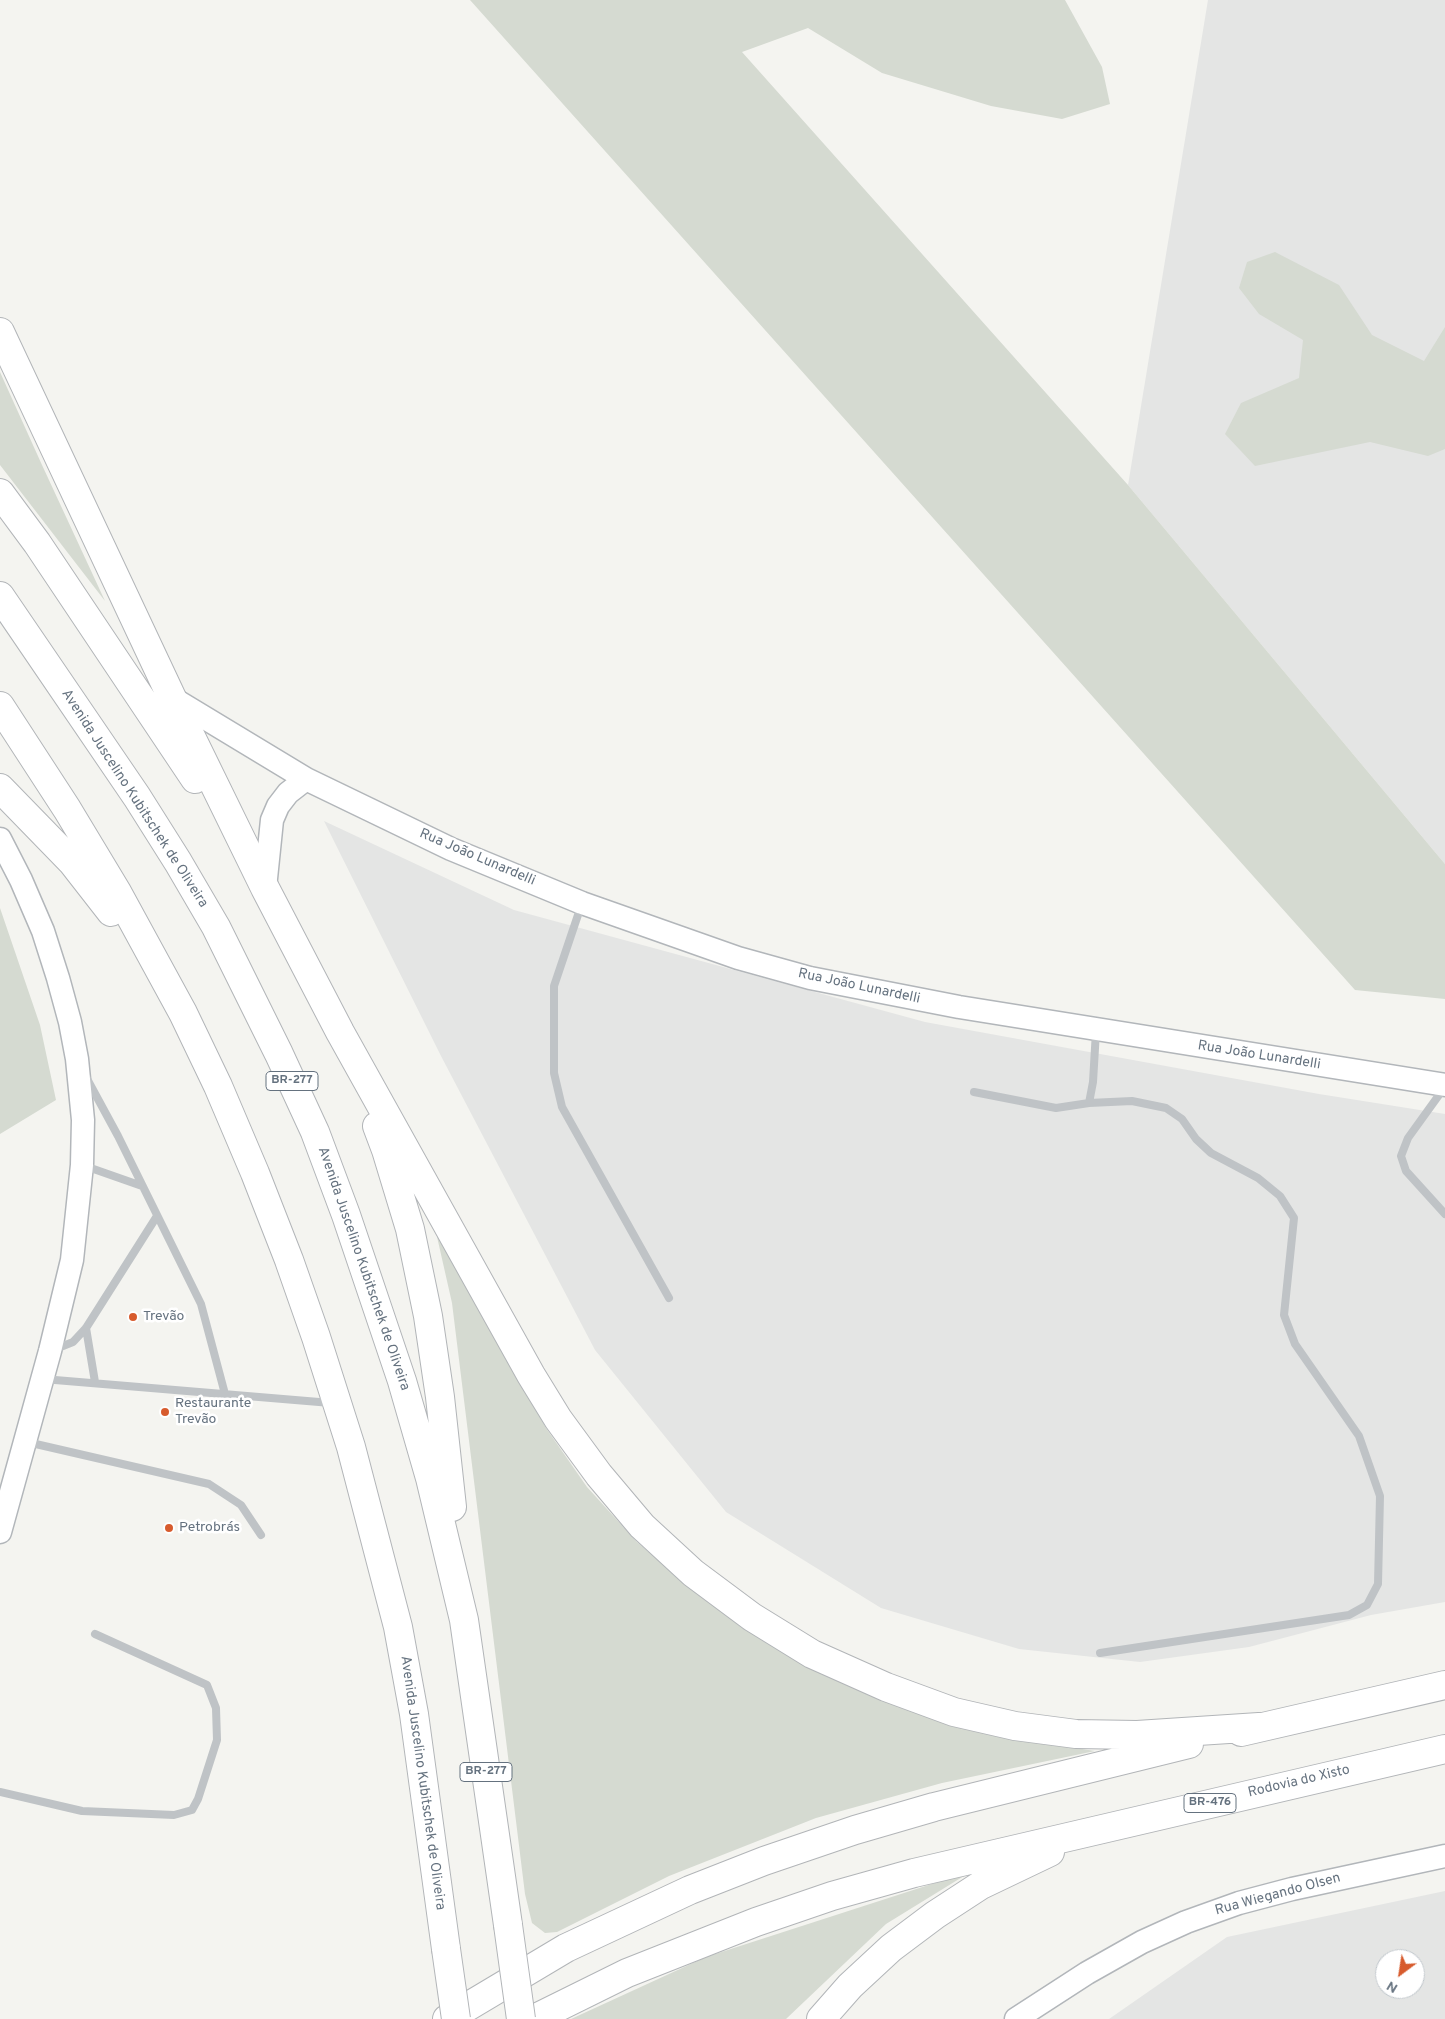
<!DOCTYPE html>
<html>
<head>
<meta charset="utf-8">
<style>
	body { margin:0 }
	#map { position:relative; width:1445px; height:2019px; overflow:hidden; background:#f4f4f0; font-family:Overpass,sans-serif }
	canvas { display:block }
	.north { position:absolute; left:1375px; top:1949px; width:50px; height:50px; box-sizing:border-box; background:#fff; border:1px solid #c1c7cc; border-radius:50%; rotate:211deg; font-size:14px; font-weight:700; line-height:20px; text-align:center; color:#65727f }
	.north::after { content:''; display:block; margin:auto; width:18px; height:22px; background:#d75b2d; clip-path:polygon(50% 0,100% 100%,50% 72%,0 100%) }
</style>
</head>
<body>
<div id="map">
<canvas width="1445" height="2019"></canvas>
<div class="north">N</div>
</div>
<script>
const g = document.querySelector('canvas').getContext('2d');
g.lineJoin = 'round';
function fillPath(path, color) {
  g.fillStyle = color;
  g.fill(path, 'evenodd');
}
function shape(rows) {
  const path = new Path2D();
  for (const r of rows) {
    path.moveTo(r[0], r[1]);
    for (let i = 2; i < r.length; i += 2) path.lineTo(r[i], r[i + 1]);
  }
  return path;
}
function strokePath(path, color, width, dash) {
  g.strokeStyle = color;
  g.lineWidth = width;
  g.lineCap = dash ? 'butt' : 'round';
  g.setLineDash(dash || []);
  g.stroke(path);
}
function drawText(font, color, halo, rows, align = 'center') {
  g.font = font + ' Overpass,sans-serif';
  g.lineWidth = 5;
  g.setLineDash([]);
  g.textBaseline = 'middle';
  g.strokeStyle = halo;
  g.fillStyle = color;
  for (const [text, x, y, turn = 0] of rows) {
    g.save();
    g.translate(x, y);
    g.rotate((+turn || 0) * Math.PI / 180);
    g.textAlign = isNaN(turn) ? turn : align;
    if (halo) g.strokeText(text, 0, 0);
    g.fillText(text, 0, 0);
    g.restore();
  }
}
const built = shape([
	[1208,0,1445,0,1445,864,1128,485],
	[324,821,514,910,925,1022,1319,1094,1445,1114,1445,1602,1371,1615,1249,1647,1140,1662,1019,1649,881,1608,726,1512,595,1350,441,1056],
	[1445,1891,1445,2019,1109,2019,1227,1937],
	[1385,1959,1415,1959,1415,1989,1385,1989]
]);
const green = shape([
	[470,0,1065,0,1102,67,1110,104,1062,119,991,106,882,73,808,28,742,52,1128,485,1445,864,1445,999,1355,990],
	[1275,252,1339,285,1372,335,1424,361,1445,327,1445,449,1428,456,1370,442,1255,466,1225,434,1241,403,1299,378,1303,340,1259,314,1239,288,1247,262],
	[0,372,42,465,105,601,0,465],
	[0,908,40,1025,56,1100,0,1134],
	[433,1219,546,1428,587,1487,637,1542,696,1593,757,1634,1006,1737,1095,1751,942,1783,816,1818,669,1876,557,1932,545,1933,532,1923,525,1894,452,1303],
	[972,1871,886,1924,786,2019,571,2019,706,1957]
]);
const lane = shape([
	[581,906,554,986,554,1073,562,1107,669,1298],
	[86,1077,118,1136,201,1304,225,1394],
	[1444,1088,1408,1138,1401,1156,1406,1171,1445,1214],
	[974,1092,1056,1108,1089,1103,1132,1101,1166,1108,1182,1119,1196,1139,1211,1153,1258,1178,1280,1196,1294,1218,1284,1315,1295,1344,1359,1436,1380,1496,1378,1584,1367,1605,1349,1615,1100,1653],
	[1089,1103,1093,1082,1096,1031],
	[85,1166,142,1186],
	[86,1328,95,1382],
	[53,1350,73,1342,86,1328,157,1216],
	[43,1379,331,1403],
	[27,1442,209,1484,241,1505,261,1535],
	[0,1792,82,1811,174,1815,192,1810,198,1799,217,1740,216,1708,207,1685,95,1634]
]);
const secondary = shape([
	[172,698,306,779,451,849,582,903,738,958,810,978,959,1007,1445,1085],
	[0,839,21,880,43,931,58,978,70,1022,77,1059,83,1120,82,1165,72,1260,50,1351,0,1532],
	[265,888,272,820,278,806,288,793,306,779],
	[1016,2019,1087,1973,1142,1942,1186,1922,1239,1903,1292,1889,1445,1856]
]);
const highway = shape([
	[0,332,172,698,265,888,340,1032,531,1375,558,1419,599,1475,642,1526,693,1573,752,1617,812,1654,886,1687,954,1712,1015,1726,1076,1734,1137,1735,1259,1727],
	[0,493,37,543,195,779],
	[0,596,137,797,178,862,216,927,279,1054,315,1132,346,1215,402,1381,430,1478,464,1620,508,1925],
	[0,706,67,809,117,892,183,1013,218,1086,255,1173,289,1260,316,1337,351,1447,398,1627,414,1714,446,1949],
	[0,788,72,862,111,912],
	[377,1126,386,1150,410,1229,428,1316,440,1397,452,1507],
	[1241,1732,1445,1685],
	[447,2019,566,1948,690,1890,764,1861,855,1830,934,1807,1189,1744],
	[534,2019,627,1973,756,1922,832,1896,914,1873,1445,1749],
	[821,2019,850,1986,891,1948,935,1915,981,1885,1050,1852]
]);
const highwayBridge = shape([
	[508,1925,521,2019],
	[446,1949,456,2019]
]);
const markers = [
	[133,1317,5,"#d75b2d"],
	[165,1412,5,"#d75b2d"],
	[169,1528,5,"#d75b2d"]
];
const shields = [
	[292,1081,52],
	[486,1772,52],
	[1210,1803,52]
];
const shieldNames = [
	["BR-277",292,1081],
	["BR-277",486,1772],
	["BR-476",1210,1803]
];
const streetNames = [
	["Avenida Juscelino Kubitschek de Oliveira",134,799,57],
	["Rua João Lunardelli",477,858,23],
	["Rua João Lunardelli",859,987,12],
	["Rua João Lunardelli",1259,1056,9],
	["Avenida Juscelino Kubitschek de Oliveira",363,1269,71],
	["Rodovia do Xisto",1299,1782,-13],
	["Avenida Juscelino Kubitschek de Oliveira",422,1783,82],
	["Rua Wiegando Olsen",1278,1895,-15]
];
const poiNames = [
	["Trevão",143,1317],
	["Restaurante",175,1404],
	["Trevão",175,1420],
	["Petrobrás",179,1528]
];
fillPath(built, '#e4e5e4');
fillPath(green, '#d5dad1');
strokePath(secondary, '#b2b6ba', 25);
strokePath(highway, '#b2b5b8', 30);
strokePath(lane, '#bfc3c6', 8);
strokePath(secondary, '#fff', 22);
strokePath(highway, '#fff', 28);
strokePath(highwayBridge, '#b2b5b8', 30, []);
strokePath(highwayBridge, '#fff', 28);
for (const [x, y, r, color] of markers) {
  const dot = new Path2D();
  dot.arc(x, y, r, 0, 2 * Math.PI);
  g.fillStyle = color;
  g.fill(dot);
  strokePath(dot, '#fff', 2);
}
for (const [x, y, w] of shields) {
  const box = new Path2D();
  box.roundRect(x - w / 2, y - 9.5, w, 19, 4);
  g.fillStyle = '#fff';
  g.fill(box);
  strokePath(box, '#65727f', 1);
}
drawText('bold 12px', '#65727f', null, shieldNames);
drawText('14px', '#65727f', '#fff', streetNames);
drawText('14px', '#65727f', '#fff', poiNames, 'left');
</script>
</body>
</html>
